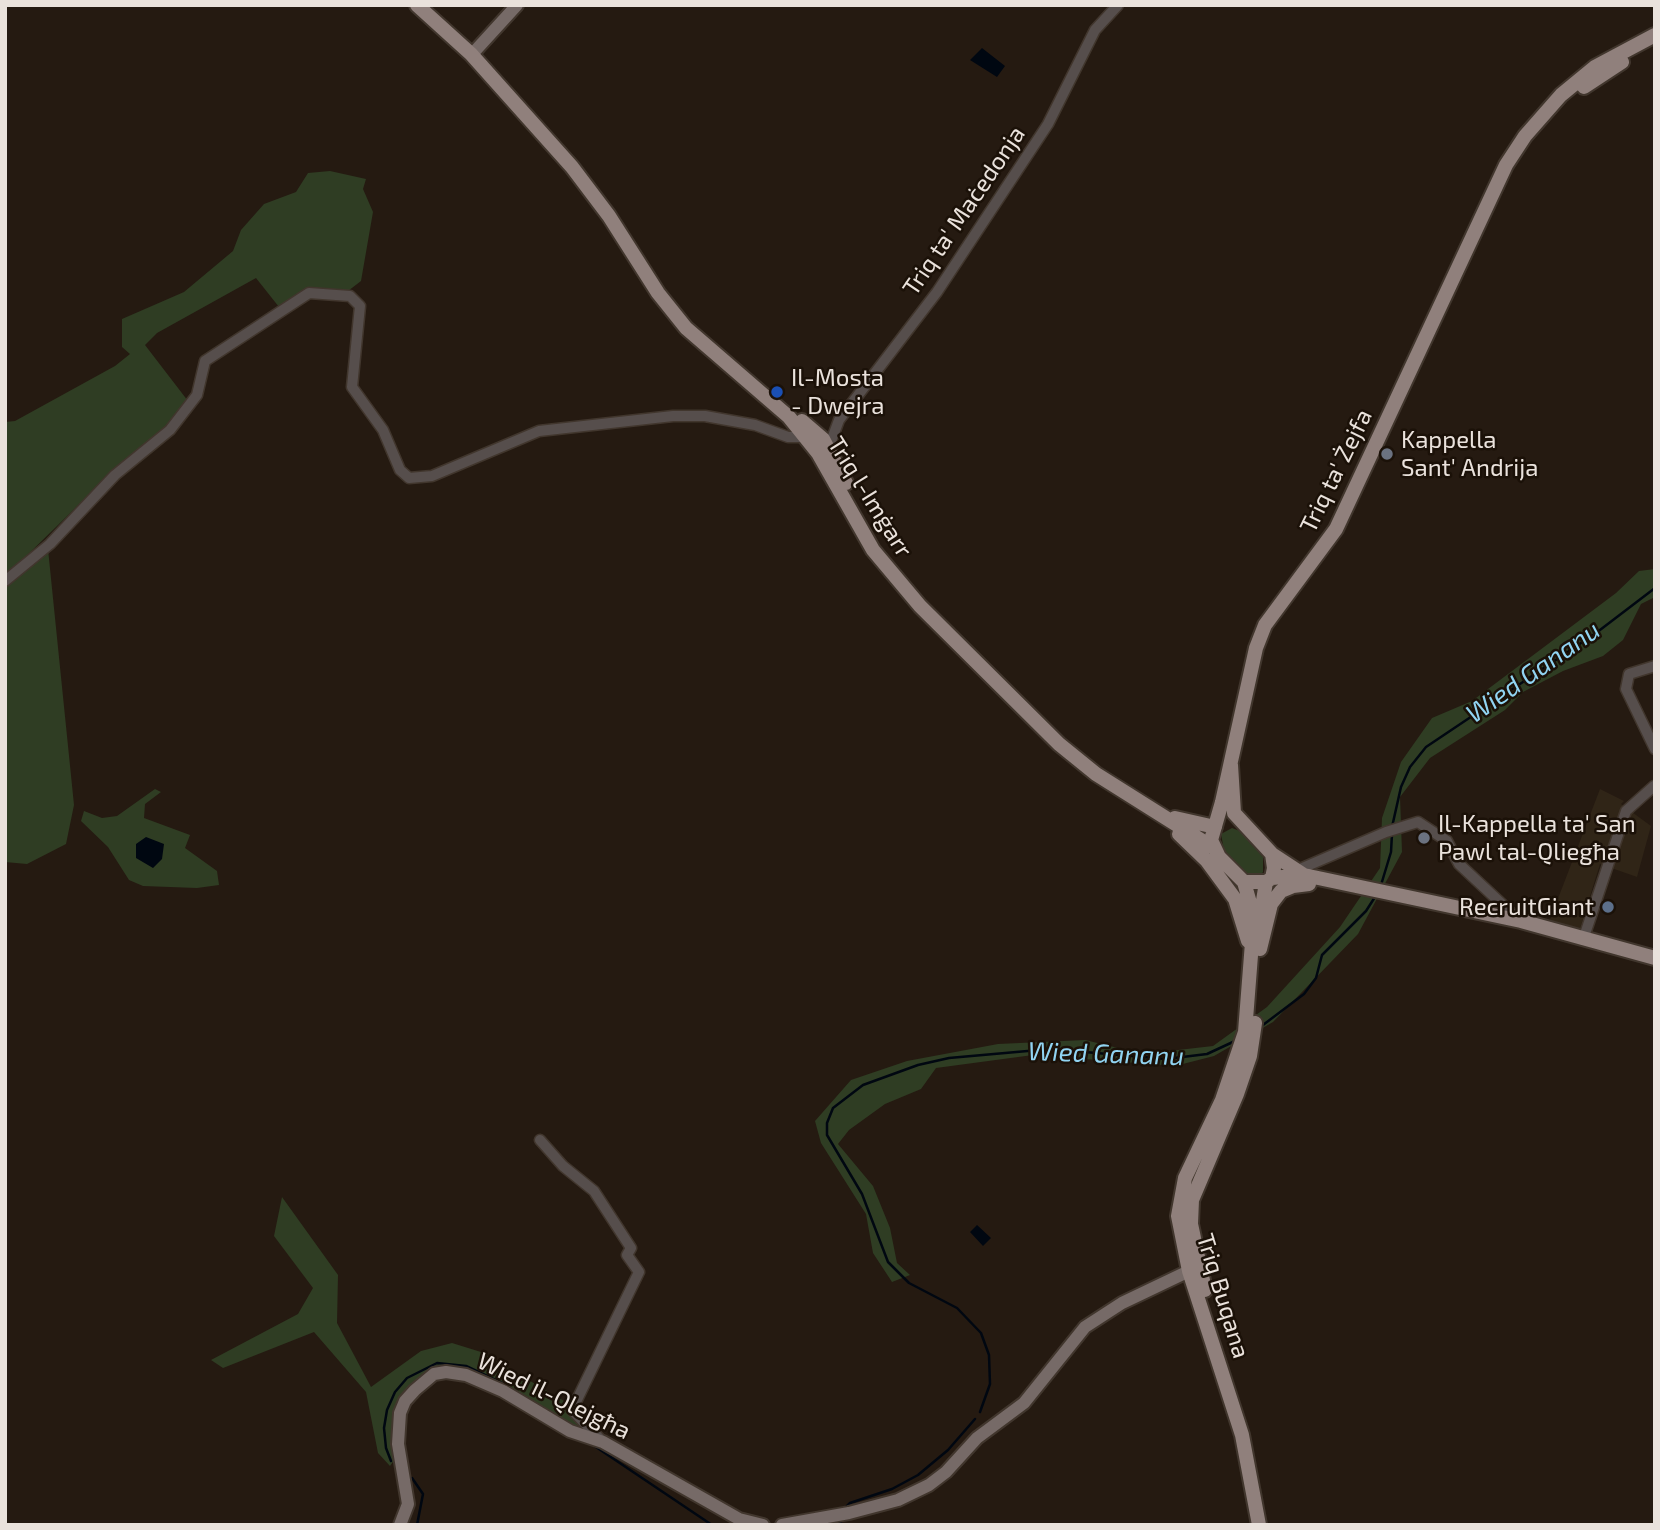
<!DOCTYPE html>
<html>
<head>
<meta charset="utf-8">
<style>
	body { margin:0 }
	#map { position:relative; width:1660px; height:1530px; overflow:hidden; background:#251a11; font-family:"Exo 2",sans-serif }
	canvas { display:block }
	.frame { position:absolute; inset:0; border:7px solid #eae2dc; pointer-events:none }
</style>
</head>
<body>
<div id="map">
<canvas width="1660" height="1530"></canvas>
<div class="frame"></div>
</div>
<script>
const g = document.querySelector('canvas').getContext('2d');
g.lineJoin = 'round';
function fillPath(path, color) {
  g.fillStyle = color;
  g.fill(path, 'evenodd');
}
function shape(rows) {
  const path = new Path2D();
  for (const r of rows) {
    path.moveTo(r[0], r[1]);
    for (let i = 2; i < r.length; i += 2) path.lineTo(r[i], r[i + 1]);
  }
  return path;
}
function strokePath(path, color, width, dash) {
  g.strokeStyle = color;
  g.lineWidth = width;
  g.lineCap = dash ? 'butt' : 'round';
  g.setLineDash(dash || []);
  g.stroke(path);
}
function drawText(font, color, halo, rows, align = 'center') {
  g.font = font + ' "Exo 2",sans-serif';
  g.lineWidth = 5;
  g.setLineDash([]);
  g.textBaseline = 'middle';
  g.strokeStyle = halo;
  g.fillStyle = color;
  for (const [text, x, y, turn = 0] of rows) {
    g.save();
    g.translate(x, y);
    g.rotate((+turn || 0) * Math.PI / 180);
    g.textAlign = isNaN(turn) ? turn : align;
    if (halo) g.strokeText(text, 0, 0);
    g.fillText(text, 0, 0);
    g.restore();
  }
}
const industrial = shape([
	[1600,789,1624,801,1621,804,1651,826,1637,877,1600,864,1579,932,1549,922]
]);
const green = shape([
	[330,171,366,179,363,189,373,212,361,281,348,291,305,291,279,307,256,278,157,333,145,345,188,401,169,432,106,478,5,577,5,422,15,421,115,366,130,354,122,347,122,319,184,292,233,251,241,230,264,204,296,192,308,173],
	[48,549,74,805,66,844,27,864,5,862,5,586],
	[1655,569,1655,597,1641,604,1623,640,1603,656,1563,671,1523,692,1505,710,1430,758,1400,797,1402,852,1358,934,1273,1022,1214,1056,1175,1066,1033,1055,936,1068,921,1089,885,1104,849,1130,838,1144,873,1186,890,1228,897,1263,910,1275,892,1282,873,1253,866,1214,821,1143,815,1121,851,1080,907,1061,998,1044,1085,1040,1143,1054,1213,1046,1267,1007,1340,927,1380,868,1382,818,1401,762,1432,718,1472,701,1616,593,1639,571],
	[155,789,161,792,145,804,144,818,190,835,185,848,217,871,219,885,197,888,143,886,129,880,108,847,81,821,84,811,102,818,117,816],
	[1232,828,1240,831,1263,857,1263,872,1259,877,1244,873,1224,850,1221,834],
	[282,1197,338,1275,337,1323,371,1387,421,1351,452,1343,481,1352,576,1408,609,1441,570,1429,518,1398,442,1370,407,1393,395,1459,390,1466,378,1453,366,1392,314,1332,223,1368,211,1360,298,1314,313,1288,274,1236]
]);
const water = shape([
	[982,48,1005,66,997,77,970,60],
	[146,837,164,844,162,859,153,868,136,858,136,844],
	[977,1225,991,1238,983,1246,970,1232]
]);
const stream = shape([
	[1392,827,1401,787,1410,767,1426,747,1596,633,1655,588],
	[1381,885,1391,852,1392,834],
	[1259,1028,1304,994,1316,978,1322,955,1366,911,1375,897],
	[980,1412,990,1384,989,1355,981,1333,957,1308,909,1283,888,1262,862,1194,827,1135,827,1123,833,1108,863,1085,918,1065,949,1058,1050,1049,1166,1059,1207,1054,1235,1041],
	[590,1443,712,1525],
	[391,1461,386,1448,384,1428,387,1410,395,1392,407,1378,437,1363,466,1366,504,1384,543,1408],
	[412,1478,423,1494,417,1525],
	[844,1509,850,1503,892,1489,918,1475,948,1450,975,1419],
	[837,1525,842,1521]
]);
const street = shape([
	[829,447,839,420,937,292,1048,124,1095,30,1118,5],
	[5,581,50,544,115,475,170,430,197,395,205,361,309,293,350,296,360,306,352,387,383,430,400,470,409,478,432,476,539,431,673,416,705,416,755,425,788,437,804,437],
	[1655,666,1629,674,1626,689,1655,749],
	[1300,869,1386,832,1418,822,1447,841,1459,864,1518,919],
	[1583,940,1626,811,1654,786],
	[540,1140,563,1166,594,1191,631,1248,627,1255,639,1272,572,1410,600,1439]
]);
const secondary = shape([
	[475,51,517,5],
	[400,1525,408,1504,398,1444,400,1413,405,1401,415,1390,434,1374,446,1372,466,1375,503,1391,570,1431,603,1442,739,1519,763,1525],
	[782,1525,849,1513,898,1500,929,1485,946,1472,977,1438,1024,1403,1085,1327,1122,1303,1189,1271]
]);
const primary = shape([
	[417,5,471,54,572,167,609,216,658,293,686,328,789,417,818,453,873,550,920,606,1059,744,1096,774,1212,847],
	[1584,87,1622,62],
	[802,421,823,439,846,483],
	[1231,765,1234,813,1272,854,1274,868,1272,878,1266,882,1244,882,1219,857,1211,840,1222,802,1256,648,1265,625,1336,529,1506,165,1525,136,1561,95,1595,67,1655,35],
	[1175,818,1215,827],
	[1179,834,1207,861,1235,899,1248,941],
	[1272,854,1304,875],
	[1272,878,1304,875,1521,921,1655,958],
	[1244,882,1254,917,1245,1032,1222,1100,1185,1178,1178,1216,1189,1271,1242,1435,1259,1525],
	[1260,919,1266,882],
	[1260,949,1271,904,1281,891,1293,886,1309,884],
	[1205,1290,1191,1224,1192,1200,1237,1094,1250,1056,1255,1023]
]);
const markers = [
	[777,392,7,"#1a4fb4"],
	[1387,454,7,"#6b7280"],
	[1424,838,7,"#6b7280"],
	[1608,907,7,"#5c6f8a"]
];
const streetNames = [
	["Triq ta' Maċedonja",964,211,-56],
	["Triq ta' Żejfa",1336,471,-64],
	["Triq l-Imġarr",870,497,58],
	["Triq Buqana",1223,1296,73],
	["Wied il-Qlejgħa",554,1396,26]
];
const poiNames = [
	["Il-Mosta",791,378],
	["- Dwejra",791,406],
	["Kappella",1401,440],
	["Sant' Andrija",1401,468],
	["Il-Kappella ta' San",1438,824],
	["Pawl tal-Qliegħa",1438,852],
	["RecruitGiant",1594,907,"right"]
];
const waterNames = [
	["Wied Gananu",1533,672,-35],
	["Wied Gananu",1106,1054,2]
];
fillPath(industrial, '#302517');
fillPath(green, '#2f3d23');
fillPath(water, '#000711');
strokePath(stream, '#000711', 2.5);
strokePath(street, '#41362d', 13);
strokePath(secondary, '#41362d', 16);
strokePath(primary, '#41362d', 18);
strokePath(street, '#564e4c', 10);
strokePath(secondary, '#766a67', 12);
strokePath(primary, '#90807c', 14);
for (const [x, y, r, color] of markers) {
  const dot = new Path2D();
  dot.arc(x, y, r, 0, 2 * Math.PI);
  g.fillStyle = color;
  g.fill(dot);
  strokePath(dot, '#1b1108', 2.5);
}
drawText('24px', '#eae2dc', '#1b1108', streetNames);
drawText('24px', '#eae2dc', '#1b1108', poiNames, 'left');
drawText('italic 26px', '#91d4f2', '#1b1108', waterNames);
</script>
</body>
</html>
